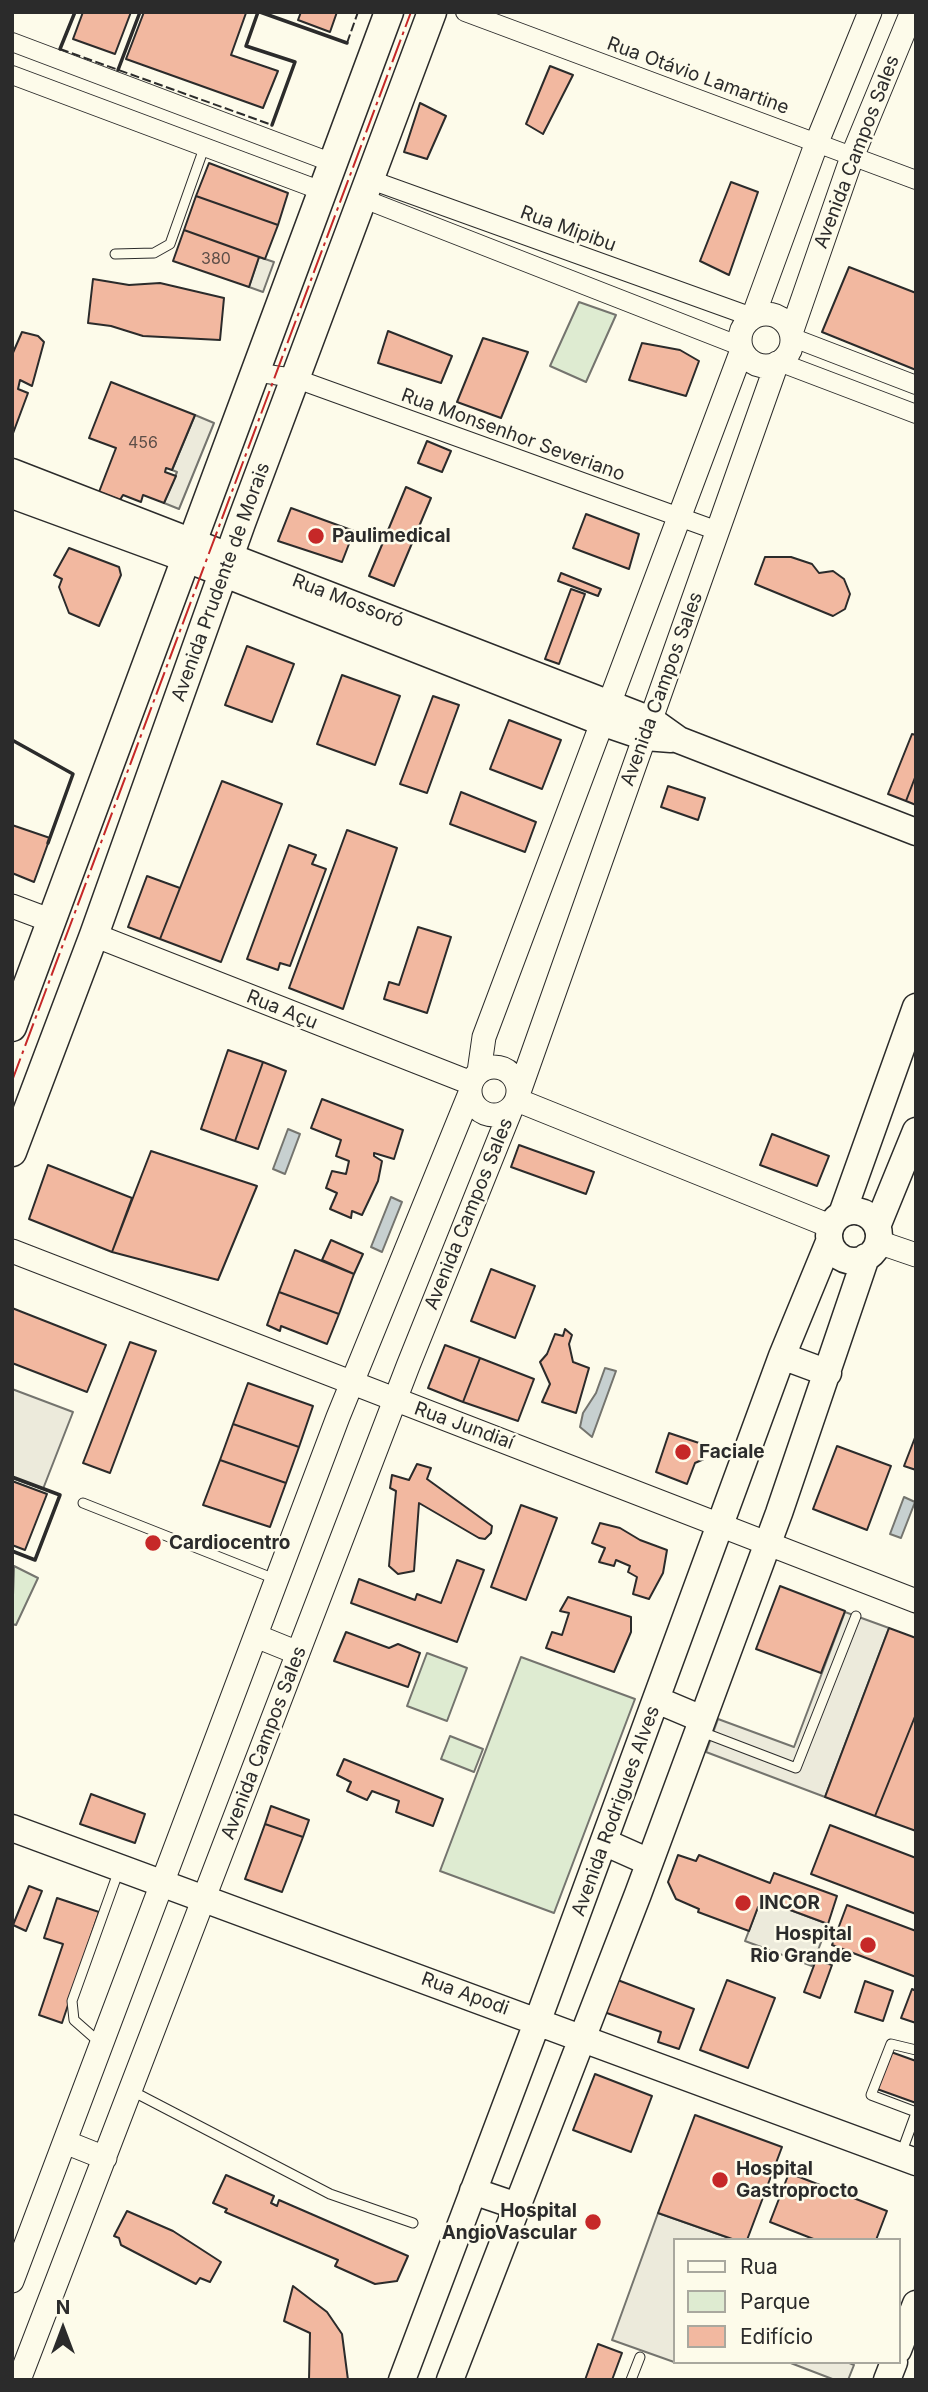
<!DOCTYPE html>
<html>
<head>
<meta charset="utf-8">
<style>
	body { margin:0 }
	#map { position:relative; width:928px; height:2392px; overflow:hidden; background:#fdfbea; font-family:Inter,sans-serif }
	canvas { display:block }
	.frame { position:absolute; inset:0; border:14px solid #2b2b2b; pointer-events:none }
	.legend { position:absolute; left:673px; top:2238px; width:228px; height:126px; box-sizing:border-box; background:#fdfbea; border:2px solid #a9a89e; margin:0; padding:9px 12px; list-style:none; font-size:21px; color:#2b2b2b }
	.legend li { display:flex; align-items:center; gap:14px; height:35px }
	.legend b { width:35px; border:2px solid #a9a89e }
	.north { position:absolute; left:28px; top:2294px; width:70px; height:70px; -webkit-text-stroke:5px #fdfbea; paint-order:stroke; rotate:0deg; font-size:19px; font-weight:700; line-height:28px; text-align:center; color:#2b2b2b }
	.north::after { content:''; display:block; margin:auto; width:24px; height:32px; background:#2b2b2b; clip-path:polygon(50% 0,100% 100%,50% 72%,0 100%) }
</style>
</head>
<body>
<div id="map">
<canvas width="928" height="2392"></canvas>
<div class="frame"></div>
<ul class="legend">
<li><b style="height:9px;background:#fdfbea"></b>Rua</li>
<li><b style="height:19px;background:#deebd1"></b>Parque</li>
<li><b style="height:19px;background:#f2b8a0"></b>Edifício</li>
</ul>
<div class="north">N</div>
</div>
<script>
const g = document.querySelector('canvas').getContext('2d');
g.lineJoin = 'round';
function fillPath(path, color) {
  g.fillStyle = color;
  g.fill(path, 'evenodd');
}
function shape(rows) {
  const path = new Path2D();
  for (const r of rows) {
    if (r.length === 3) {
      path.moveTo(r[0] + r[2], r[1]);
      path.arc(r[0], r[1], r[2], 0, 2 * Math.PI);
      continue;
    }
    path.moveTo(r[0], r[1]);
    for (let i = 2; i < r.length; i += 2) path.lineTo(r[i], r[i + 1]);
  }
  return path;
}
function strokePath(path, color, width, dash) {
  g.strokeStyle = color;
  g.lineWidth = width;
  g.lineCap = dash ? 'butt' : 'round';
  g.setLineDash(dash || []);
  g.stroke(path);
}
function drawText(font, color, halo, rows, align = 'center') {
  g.font = font + ' Inter,sans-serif';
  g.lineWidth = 5;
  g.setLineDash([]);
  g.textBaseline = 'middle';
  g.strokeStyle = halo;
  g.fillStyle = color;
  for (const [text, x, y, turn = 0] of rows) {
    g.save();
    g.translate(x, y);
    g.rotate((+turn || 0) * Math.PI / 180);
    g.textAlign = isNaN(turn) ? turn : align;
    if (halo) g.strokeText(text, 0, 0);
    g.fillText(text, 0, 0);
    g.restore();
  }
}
const green = shape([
	[579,302,616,315,586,382,550,366,579,302],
	[14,1566,38,1578,16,1625,12,1624,14,1566],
	[427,1653,467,1668,447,1721,407,1706,427,1653],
	[521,1657,635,1699,554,1913,440,1871,521,1657],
	[450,1736,483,1749,474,1772,441,1759,450,1736]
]);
const parking = shape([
	[259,257,274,262,263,292,249,287,259,257],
	[195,415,214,423,179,509,164,503,177,472,172,470,195,415],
	[12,1389,73,1412,43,1489,12,1478,12,1389],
	[845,1612,889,1628,825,1797,706,1752,718,1719,794,1747,845,1612],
	[766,1901,828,1924,812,1966,745,1941,758,1907,763,1908,766,1901],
	[658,2213,735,2240,674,2240,674,2362,612,2340,658,2213],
	[788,2362,847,2362,854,2365,848,2380,835,2380,788,2362]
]);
const water = shape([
	[288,1129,300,1134,285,1174,273,1169,288,1129],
	[391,1197,402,1202,382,1252,371,1247,391,1197],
	[605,1368,616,1371,592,1437,580,1427,583,1413,596,1393,605,1368],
	[904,1497,915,1502,901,1538,890,1534,904,1497]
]);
const building = shape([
	[83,12,131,12,115,54,73,39,83,12],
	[144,12,246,13,231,55,278,71,263,108,126,59,144,12],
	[301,12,337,12,330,32,298,20,301,12],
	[550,66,573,75,543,134,526,124,550,66],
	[420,103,446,116,427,159,404,152,420,103],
	[209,163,288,193,278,225,196,196,209,163],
	[731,182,758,192,729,275,700,261,731,182],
	[196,196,278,225,265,259,184,230,196,196],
	[184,230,259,257,249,287,173,261,184,230],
	[849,267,916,293,916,370,822,332,849,267],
	[93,279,129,285,160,283,224,298,220,340,143,336,111,326,88,323,93,279],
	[388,331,452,356,441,383,378,363,388,331],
	[22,332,38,336,44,342,32,386,20,380,18,389,28,393,12,436,12,355,22,332],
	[483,338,528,352,501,418,457,402,483,338],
	[642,343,680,350,699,361,686,396,629,380,642,343],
	[111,382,195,415,172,470,166,468,165,472,176,476,164,503,143,495,141,502,123,495,120,500,99,492,116,448,89,438,111,382],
	[427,441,451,451,442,472,418,463,427,441],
	[406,487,431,498,394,586,369,576,406,487],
	[291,508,354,531,342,562,278,541,291,508],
	[586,514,639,534,629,569,573,548,586,514],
	[69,548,119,567,121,575,99,626,69,613,59,587,62,579,54,575,69,548],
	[765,557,791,557,812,564,819,573,833,571,844,579,850,594,845,609,833,616,755,584,765,557],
	[561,573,601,589,598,596,558,581,561,573],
	[571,589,585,594,559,664,545,659,571,589],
	[247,646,294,664,272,722,225,705,247,646],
	[342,675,400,696,375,765,317,744,342,675],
	[433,696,459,705,427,793,400,784,433,696],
	[509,720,561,740,542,789,490,769,509,720],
	[912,734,916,735,916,775,906,801,888,794,912,734],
	[916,775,916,805,906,801,916,775],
	[222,781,282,804,221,962,160,939,222,781],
	[668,786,705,798,698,820,661,807,668,786],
	[461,792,536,822,525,852,450,824,461,792],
	[12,825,50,838,34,882,12,873,12,825],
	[347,830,397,848,343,1009,289,988,347,830],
	[289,845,316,855,312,864,326,869,290,966,280,963,278,970,247,959,289,845],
	[147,876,180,888,160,939,128,927,147,876],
	[418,927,451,937,427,1013,384,999,389,982,399,985,418,927],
	[228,1050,263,1062,235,1141,201,1129,228,1050],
	[263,1062,286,1071,258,1149,235,1141,263,1062],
	[322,1099,403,1130,394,1159,374,1153,374,1156,382,1161,378,1181,362,1215,352,1211,351,1218,330,1209,337,1193,326,1188,332,1171,346,1174,349,1161,336,1156,341,1140,311,1128,322,1099],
	[772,1134,829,1156,817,1186,760,1165,772,1134],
	[519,1145,594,1172,586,1194,511,1167,519,1145],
	[151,1151,257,1186,218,1280,112,1252,151,1151],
	[48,1165,132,1198,112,1252,29,1219,48,1165],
	[331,1240,363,1254,354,1274,322,1260,331,1240],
	[295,1250,354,1274,339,1314,279,1292,295,1250],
	[491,1269,535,1286,515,1338,471,1321,491,1269],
	[279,1292,339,1314,327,1344,281,1326,280,1331,267,1325,279,1292],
	[12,1308,106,1345,87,1392,12,1363,12,1308],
	[565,1329,572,1335,569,1344,573,1362,589,1368,576,1413,542,1402,550,1384,540,1362,547,1354,555,1334,563,1336,565,1329],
	[130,1342,156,1351,110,1473,83,1463,130,1342],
	[445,1345,480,1358,463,1402,428,1388,445,1345],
	[480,1358,534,1379,518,1421,463,1402,480,1358],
	[248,1383,313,1406,299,1447,233,1424,248,1383],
	[233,1424,299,1447,286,1483,220,1460,233,1424],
	[669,1433,702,1444,704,1459,695,1463,687,1484,656,1472,669,1433],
	[916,1435,916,1470,904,1466,916,1435],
	[837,1446,891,1466,867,1530,813,1509,837,1446],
	[220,1460,286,1483,270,1527,203,1505,220,1460],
	[417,1464,431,1468,427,1479,492,1526,491,1533,485,1539,479,1538,419,1503,414,1571,398,1574,389,1566,396,1491,390,1488,392,1475,409,1480,417,1464],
	[12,1481,47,1494,25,1550,12,1545,12,1481],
	[521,1505,557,1518,526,1600,491,1587,521,1505],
	[600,1523,620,1528,640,1540,667,1550,663,1573,649,1599,633,1594,637,1577,628,1572,630,1566,616,1560,614,1566,599,1562,605,1548,592,1543,600,1523],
	[457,1560,484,1570,457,1642,351,1603,359,1579,415,1600,417,1594,441,1603,457,1560],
	[780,1586,845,1611,821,1673,756,1649,780,1586],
	[568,1597,631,1617,631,1632,614,1672,546,1648,552,1632,562,1635,569,1613,560,1611,568,1597],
	[889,1628,916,1638,916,1714,875,1816,825,1797,889,1628],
	[346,1632,389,1648,398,1644,420,1653,408,1687,334,1661,346,1632],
	[916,1714,916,1831,875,1816,916,1714],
	[344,1759,443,1799,433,1826,396,1812,399,1801,372,1791,367,1800,347,1791,351,1782,337,1775,344,1759],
	[91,1794,145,1814,135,1843,80,1824,91,1794],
	[271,1806,309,1820,303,1837,265,1824,271,1806],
	[265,1824,303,1837,282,1892,245,1879,265,1824],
	[830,1825,916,1858,916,1914,811,1874,830,1825],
	[678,1855,696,1861,699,1855,770,1883,774,1873,837,1896,828,1924,766,1901,763,1909,758,1907,749,1931,698,1912,699,1909,676,1899,668,1882,678,1855],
	[29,1886,42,1891,26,1931,13,1925,29,1886],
	[57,1898,99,1912,62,2023,39,2015,63,1944,44,1938,57,1898],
	[847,1905,916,1931,916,1977,832,1945,847,1905],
	[816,1960,832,1965,820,1998,804,1992,816,1960],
	[615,1979,694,2009,679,2049,658,2042,661,2032,604,2012,615,1979],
	[727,1980,775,1998,748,2068,700,2050,727,1980],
	[865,1981,893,1991,883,2021,855,2012,865,1981],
	[912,1989,916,1991,916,2023,901,2018,912,1989],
	[891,2052,916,2061,916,2103,877,2089,891,2052],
	[595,2074,652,2096,631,2152,573,2130,595,2074],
	[695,2115,782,2147,747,2240,735,2240,658,2213,695,2115],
	[789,2173,887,2211,876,2240,816,2240,770,2222,789,2173],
	[226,2175,274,2196,271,2203,277,2206,279,2200,408,2256,397,2281,375,2284,335,2266,338,2260,225,2212,227,2209,213,2203,226,2175],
	[127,2211,173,2231,221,2262,210,2282,200,2278,196,2284,121,2245,119,2238,114,2236,127,2211],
	[293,2286,327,2312,342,2334,348,2380,309,2380,310,2333,284,2321,293,2286],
	[598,2344,622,2353,612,2380,585,2380,598,2344]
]);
const service = shape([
	[115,254,154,253,170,244,204,148],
	[83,1503,275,1579],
	[702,1732,796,1768,856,1616],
	[99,2042,74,2020,72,2001,119,1870],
	[916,2050,891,2044,871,2095,916,2112],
	[132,2091,330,2194,413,2223],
	[901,2154,916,2113],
	[631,2380,640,2357]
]);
const minor = shape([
	[465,12,916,180],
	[12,42,333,163],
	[12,75,322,191],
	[371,180,752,317],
	[364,199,740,346],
	[791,337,916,385],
	[779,362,916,414],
	[254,372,294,378,718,531]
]);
const tertiary = shape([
	[766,340,26],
	[753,317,817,142,870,12],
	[791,333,852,157,912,12],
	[12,906,52,921],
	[94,935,471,1083],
	[494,1091,24],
	[479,1072,484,1037,742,350],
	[519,1092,777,363],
	[517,1100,830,1226],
	[878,1242,916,1255],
	[12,1251,916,1601],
	[256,1636,298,1653],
	[65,2142,105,2158],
	[12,2281,338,1417,470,1093],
	[19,2380,408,1366,512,1107]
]);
const secondary = shape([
	[12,472,651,720,679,740,916,832],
	[12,495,184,558,604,723,645,737,671,739],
	[854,1236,25],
	[842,1214,916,1007],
	[878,1224,916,1131],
	[782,1356,828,1373],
	[657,1700,702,1719],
	[12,1828,916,2162],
	[604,1842,649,1862],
	[473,2191,517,2206],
	[898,2350,916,2304],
	[402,2380,538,2020,782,1356,829,1242],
	[450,2380,638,1894,779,1513,866,1257],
	[887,2380,894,2362]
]);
const primary = shape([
	[12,1027,389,12],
	[12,1152,94,935,241,523,432,12]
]);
const fence = shape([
	[347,43,358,12],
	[60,49,272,125]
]);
const wall = shape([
	[258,12,246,46,295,62,272,125],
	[260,12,347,43],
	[60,49,75,12],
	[118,70,140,12],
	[12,740,73,774,48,843],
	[12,1477,60,1495,35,1560,12,1551]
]);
const power = shape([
	[12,1081,411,12]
]);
const markers = [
	[316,536,9,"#c62828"],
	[683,1452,9,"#c62828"],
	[153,1543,9,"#c62828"],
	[743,1903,9,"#c62828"],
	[868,1945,9,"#c62828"],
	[720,2180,9,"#c62828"],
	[593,2222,9,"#c62828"]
];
const numberNames = [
	["380",216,259],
	["456",143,443]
];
const streetNames = [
	["Rua Otávio Lamartine",698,76,20],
	["Avenida Campos Sales",857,152,-69],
	["Rua Mipibu",568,229,20],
	["Rua Monsenhor Severiano",513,435,20],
	["Avenida Prudente de Morais",221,582,-70],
	["Rua Mossoró",348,601,21],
	["Avenida Campos Sales",662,689,-70],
	["Rua Açu",282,1010,22],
	["Avenida Campos Sales",469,1214,-68],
	["Rua Jundiaí",464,1426,20],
	["Avenida Campos Sales",264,1743,-69],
	["Avenida Rodrigues Alves",616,1811,-70],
	["Rua Apodi",465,1994,20]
];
const poiNames = [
	["Paulimedical",332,536],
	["Faciale",699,1452],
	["Cardiocentro",169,1543],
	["INCOR",759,1903],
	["Hospital",852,1934,"right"],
	["Rio Grande",852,1956,"right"],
	["Hospital",736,2169],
	["Gastroprocto",736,2191],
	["Hospital",577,2211,"right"],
	["AngioVascular",577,2233,"right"]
];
fillPath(green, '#deebd1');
strokePath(green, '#74746e', 2);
fillPath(parking, '#eceadb');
strokePath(parking, '#74746e', 2);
fillPath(water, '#c7d0d0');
strokePath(water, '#74746e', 2);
fillPath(building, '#f2b8a0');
strokePath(building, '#2b2b2b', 2);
strokePath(service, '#2b2b2b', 11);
strokePath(minor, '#2b2b2b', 20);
strokePath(tertiary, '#2b2b2b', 25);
strokePath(secondary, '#2b2b2b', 29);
strokePath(primary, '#2b2b2b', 31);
strokePath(service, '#fdfbea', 9);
strokePath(minor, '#fdfbea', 18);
strokePath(tertiary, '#fdfbea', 23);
strokePath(secondary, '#fdfbea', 26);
strokePath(primary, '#fdfbea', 28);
strokePath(fence, '#2b2b2b', 2, [9, 3.5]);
strokePath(wall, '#2b2b2b', 3.5);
strokePath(power, '#c62828', 2, [24, 5, 3.5, 5]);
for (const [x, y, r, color] of markers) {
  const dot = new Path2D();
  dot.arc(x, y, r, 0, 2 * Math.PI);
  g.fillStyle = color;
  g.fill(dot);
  strokePath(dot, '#fdfbea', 2.5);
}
drawText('16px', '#5d4e48', null, numberNames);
drawText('19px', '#2b2b2b', '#fdfbea', streetNames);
drawText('bold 19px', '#2b2b2b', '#fdfbea', poiNames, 'left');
</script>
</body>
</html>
